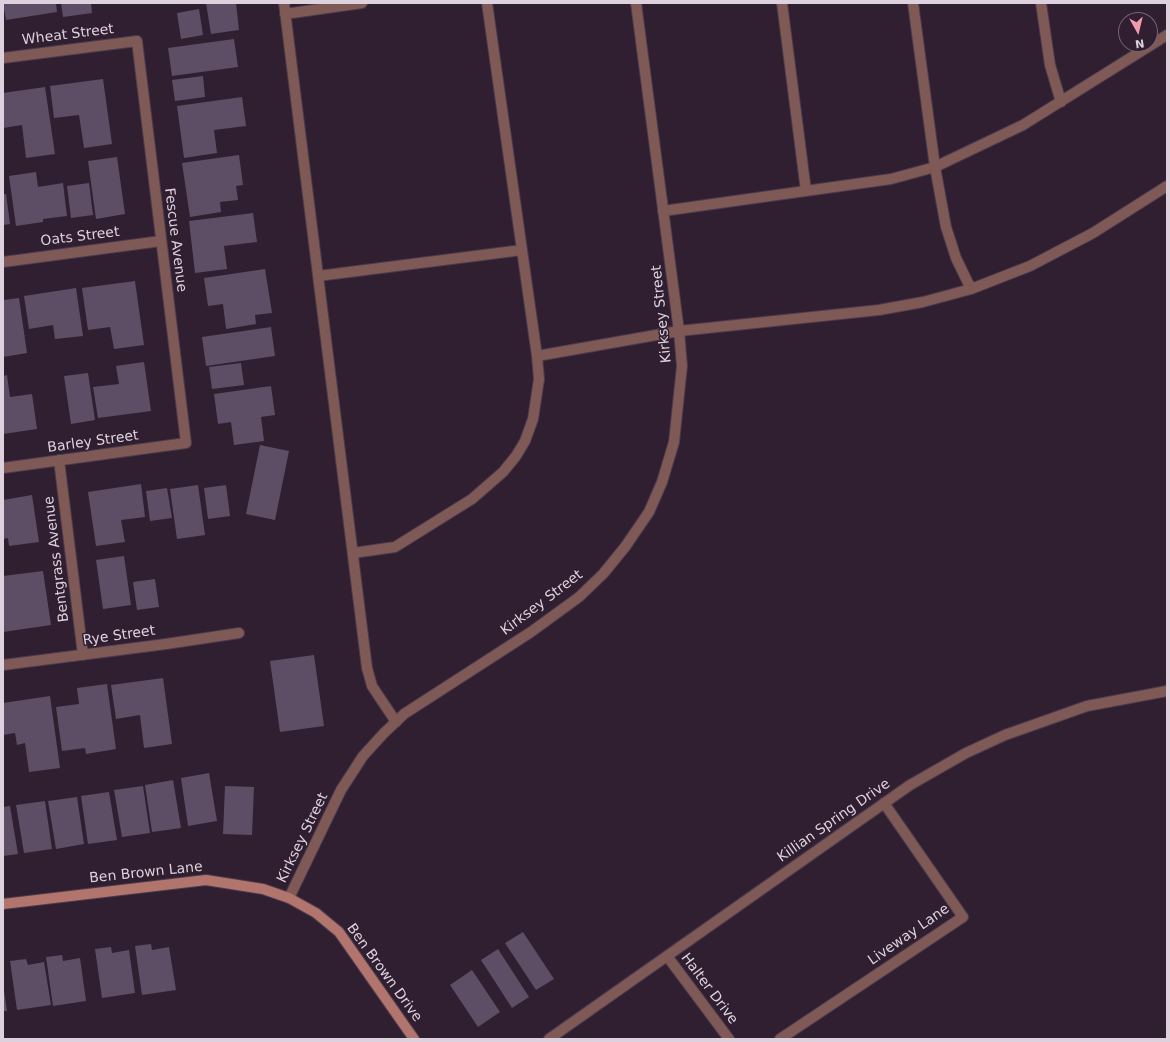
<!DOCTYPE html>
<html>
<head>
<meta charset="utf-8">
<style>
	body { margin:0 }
	#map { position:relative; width:1170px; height:1042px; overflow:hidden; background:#301f31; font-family:"DejaVu Sans",sans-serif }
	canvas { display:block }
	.frame { position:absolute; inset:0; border:4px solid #ddd1dd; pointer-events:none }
	.north { position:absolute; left:1118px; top:12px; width:40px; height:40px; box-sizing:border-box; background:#301f31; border:1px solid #756676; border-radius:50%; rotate:172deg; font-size:11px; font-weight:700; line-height:16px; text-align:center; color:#ddd1dd }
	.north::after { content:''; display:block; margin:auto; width:14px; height:18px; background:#f29ab0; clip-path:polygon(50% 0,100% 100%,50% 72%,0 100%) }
</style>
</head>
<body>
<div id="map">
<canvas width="1170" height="1042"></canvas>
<div class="frame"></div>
<div class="north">N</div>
</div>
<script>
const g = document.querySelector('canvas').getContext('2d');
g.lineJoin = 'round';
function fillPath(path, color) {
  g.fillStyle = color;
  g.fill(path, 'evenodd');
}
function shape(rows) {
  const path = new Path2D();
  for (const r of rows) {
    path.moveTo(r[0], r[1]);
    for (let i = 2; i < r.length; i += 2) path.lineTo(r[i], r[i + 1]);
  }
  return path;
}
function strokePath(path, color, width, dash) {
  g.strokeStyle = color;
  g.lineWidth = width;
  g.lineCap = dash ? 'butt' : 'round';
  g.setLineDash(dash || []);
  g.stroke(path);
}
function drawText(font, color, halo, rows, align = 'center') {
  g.font = font + ' "DejaVu Sans",sans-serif';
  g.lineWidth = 3;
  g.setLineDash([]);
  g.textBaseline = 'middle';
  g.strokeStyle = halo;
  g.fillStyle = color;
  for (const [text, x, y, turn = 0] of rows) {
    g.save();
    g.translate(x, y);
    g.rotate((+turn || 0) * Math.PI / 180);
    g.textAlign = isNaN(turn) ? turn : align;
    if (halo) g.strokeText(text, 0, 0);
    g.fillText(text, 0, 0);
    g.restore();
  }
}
const building = shape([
	[3,3,56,3,57,12,6,20],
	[61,3,91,3,92,13,63,17],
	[206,3,236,3,239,30,211,34],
	[199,9,203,35,181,39,177,13],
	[234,39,238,67,172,76,168,48],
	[203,76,205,97,175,101,172,80],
	[103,79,112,144,84,148,79,115,54,118,50,86],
	[45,87,55,154,26,158,22,125,3,128,3,93],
	[242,97,246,126,214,130,217,153,184,158,177,106],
	[239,155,243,185,236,186,238,200,220,202,221,212,190,217,182,163],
	[117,157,125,214,96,219,88,161],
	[36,172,38,187,63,183,67,216,43,219,43,222,16,226,9,176],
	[89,183,93,215,71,218,67,186],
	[3,194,6,194,10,224,3,225],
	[253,213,257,242,224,246,227,269,195,273,189,221],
	[265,269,272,313,255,315,256,324,226,329,223,304,208,306,204,278],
	[135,281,144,345,114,349,110,327,88,330,82,288],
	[76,288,83,336,55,339,53,325,29,329,24,296],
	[19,298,27,353,3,357,3,300],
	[271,327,275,356,206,366,202,337],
	[144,362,151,411,98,418,93,387,119,384,116,366],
	[241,363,244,385,212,389,209,367],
	[88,373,95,420,71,424,64,376],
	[7,375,10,397,32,394,37,429,3,434,3,376],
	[271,386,275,415,261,417,264,441,234,445,231,422,218,424,214,394],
	[260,445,289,451,275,520,246,514],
	[141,484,145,517,121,520,125,542,96,546,88,492],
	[198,485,205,535,177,539,170,489],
	[226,485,230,516,208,519,204,488],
	[167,488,172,518,150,521,146,491],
	[32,495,39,542,9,546,8,538,3,539,3,500],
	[124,556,131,605,103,609,96,560],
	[43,571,51,625,3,632,3,576],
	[155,579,159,607,137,610,133,582],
	[314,655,324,726,280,732,270,661],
	[163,678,172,744,144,748,140,715,116,719,111,685],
	[107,684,116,749,86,754,85,748,62,751,56,707,79,704,77,688],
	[50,696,60,768,29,772,25,743,17,745,15,733,3,735,3,703],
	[209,773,217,821,188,826,181,778],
	[173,780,181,828,152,832,145,785],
	[143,786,150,833,122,837,114,790],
	[225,786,254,787,252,835,223,834],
	[109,792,117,840,88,844,81,796],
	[77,797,84,844,56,849,48,801],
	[45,801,52,849,24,853,16,805],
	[10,806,18,854,3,856,3,807],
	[523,932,554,979,536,990,505,943],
	[151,944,152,950,169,947,176,990,142,995,135,946],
	[111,947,112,953,129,950,135,993,102,998,95,949],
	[498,949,529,997,512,1008,481,960],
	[62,955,63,961,80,958,86,1001,53,1006,46,957],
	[26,959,28,965,44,962,51,1005,17,1010,10,961],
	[472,970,500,1012,478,1027,450,985],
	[4,990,7,1011,3,1011,3,991]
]);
const lane = shape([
	[284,3,367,668,372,686,396,722],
	[782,3,806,191],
	[1041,3,1050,65,1061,102],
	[285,14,362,3],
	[663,211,891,179,935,167,1023,125,1167,35],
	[318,276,522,250],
	[537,356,679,331],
	[353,553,395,547,472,499,503,472,516,456,525,441,533,419,539,379,537,356,487,3],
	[166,644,239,633],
	[780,1039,963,917,884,803]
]);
const street = shape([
	[913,3,935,167,946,227,956,258,971,289],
	[3,58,137,41,186,443,3,468],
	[3,262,161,241],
	[679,331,879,310,923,302,971,289,1030,266,1093,233,1167,186],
	[59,460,83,655],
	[3,665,166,644],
	[289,898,341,790,363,756,384,733,404,714,531,632,579,597,603,574,625,547,649,512,662,482,674,442,682,366,679,331,636,3],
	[667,956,729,1039],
	[549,1039,910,785,966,753,1005,735,1087,706,1167,691]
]);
const secondary = shape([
	[3,904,206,880,263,889,289,898,316,913,339,932,414,1039]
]);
const streetNames = [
	["Wheat Street",68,35,-7],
	["Oats Street",80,237,-7],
	["Fescue Avenue",175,240,83],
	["Kirksey Street",662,314,-96],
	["Barley Street",93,442,-8],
	["Bentgrass Avenue",57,559,-97],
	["Kirksey Street",542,603,-37],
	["Rye Street",119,636,-8],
	["Killian Spring Drive",834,821,-35],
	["Kirksey Street",303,838,-64],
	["Ben Brown Lane",146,873,-6],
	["Liveway Lane",909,935,-35],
	["Ben Brown Drive",384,973,54],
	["Halter Drive",709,989,53]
];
fillPath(building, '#5d4e65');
strokePath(lane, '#4c3b4d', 12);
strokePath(street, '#4c3b4d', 12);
strokePath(secondary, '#4c3b4d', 12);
strokePath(lane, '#7f5955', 10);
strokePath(street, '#7f5955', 10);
strokePath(secondary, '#b1756e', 10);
drawText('14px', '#ddd1dd', '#301f31', streetNames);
</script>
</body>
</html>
